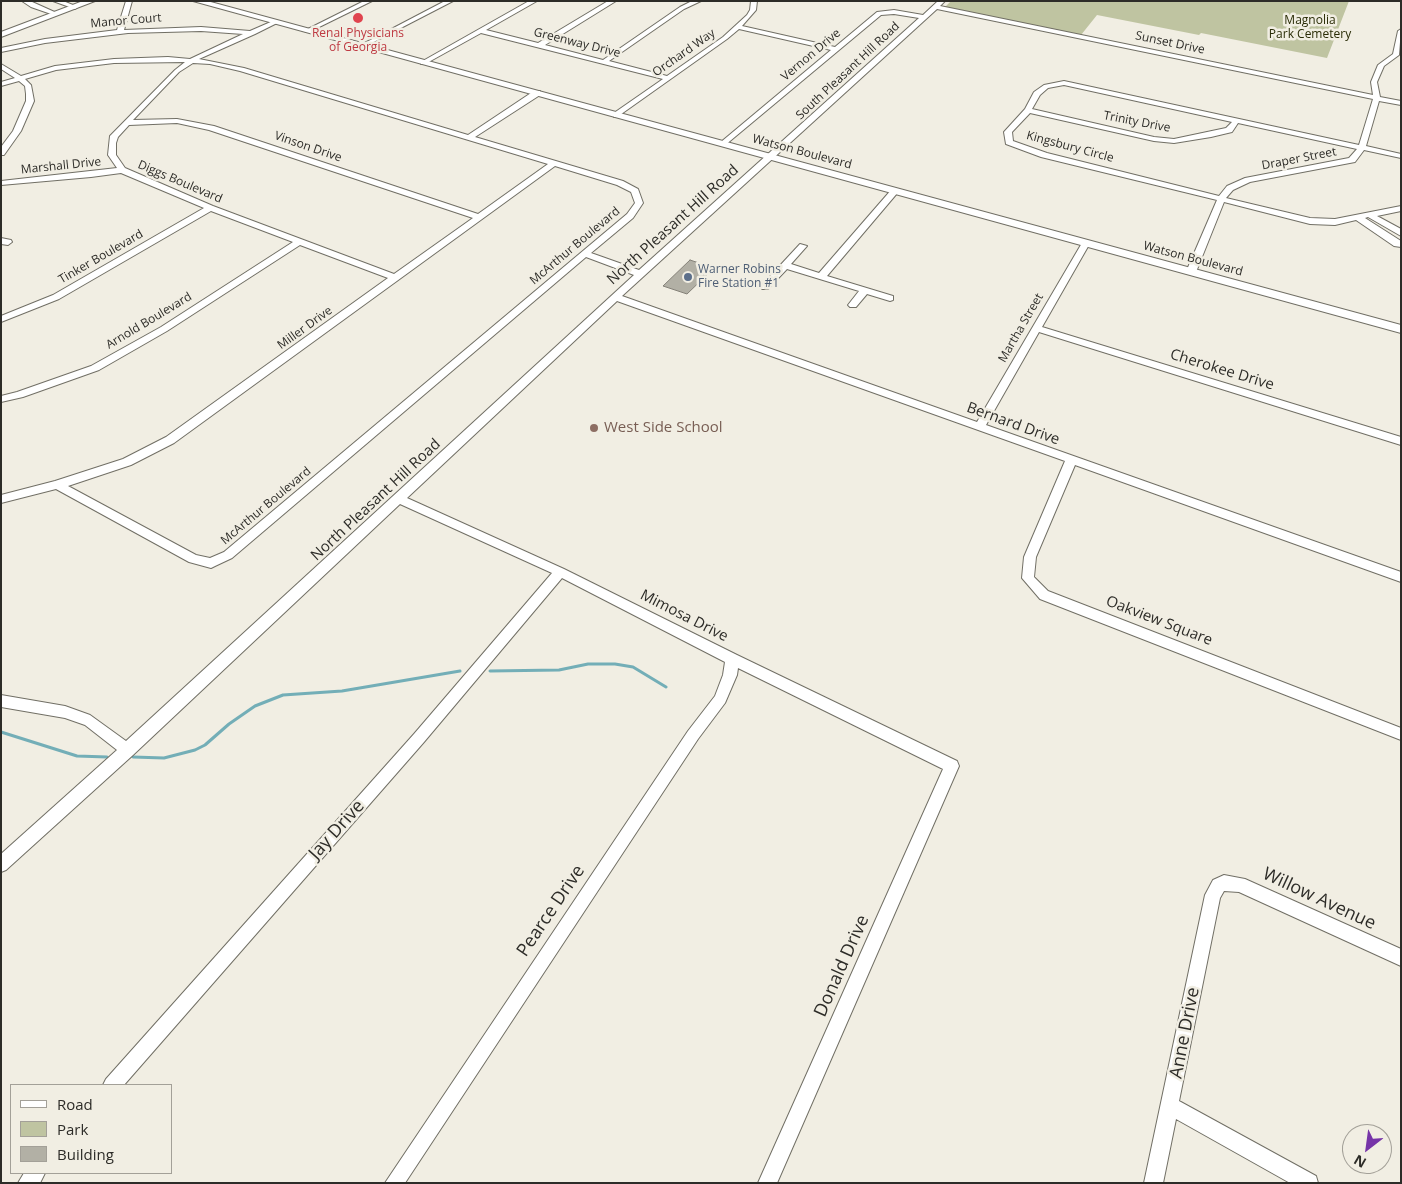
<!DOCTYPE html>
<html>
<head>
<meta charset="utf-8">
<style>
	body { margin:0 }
	#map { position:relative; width:1402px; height:1184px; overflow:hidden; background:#f1eee3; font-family:"Open Sans",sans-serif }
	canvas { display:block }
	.frame { position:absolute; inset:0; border:2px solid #2d2c28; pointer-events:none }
	.legend { position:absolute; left:10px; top:1084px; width:162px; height:90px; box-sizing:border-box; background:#f1eee3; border:1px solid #a3a098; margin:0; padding:6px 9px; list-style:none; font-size:15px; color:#2d2c28 }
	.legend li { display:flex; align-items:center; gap:10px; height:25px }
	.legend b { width:25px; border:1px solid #a3a098 }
	.north { position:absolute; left:1342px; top:1124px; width:50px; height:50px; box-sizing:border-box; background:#f1eee3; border:1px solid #a3a098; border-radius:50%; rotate:210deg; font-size:14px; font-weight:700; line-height:20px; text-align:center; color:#2d2c28 }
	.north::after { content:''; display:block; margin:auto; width:18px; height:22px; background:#7634a8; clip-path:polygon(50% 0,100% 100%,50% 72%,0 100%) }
</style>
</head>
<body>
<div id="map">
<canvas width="1402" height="1184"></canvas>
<div class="frame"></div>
<ul class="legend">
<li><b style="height:6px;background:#fff"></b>Road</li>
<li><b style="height:14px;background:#bfc4a1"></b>Park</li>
<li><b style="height:14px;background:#b2b0a5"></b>Building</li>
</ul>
<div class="north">N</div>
</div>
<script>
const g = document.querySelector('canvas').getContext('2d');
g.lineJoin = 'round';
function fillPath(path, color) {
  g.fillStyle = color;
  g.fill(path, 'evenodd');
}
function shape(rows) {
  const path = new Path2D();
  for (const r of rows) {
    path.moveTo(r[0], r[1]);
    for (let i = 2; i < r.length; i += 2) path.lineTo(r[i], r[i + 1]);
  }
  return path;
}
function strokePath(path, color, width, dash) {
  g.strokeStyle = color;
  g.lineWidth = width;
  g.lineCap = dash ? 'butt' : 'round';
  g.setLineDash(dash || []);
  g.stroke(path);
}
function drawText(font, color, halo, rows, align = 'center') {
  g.font = font + ' "Open Sans",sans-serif';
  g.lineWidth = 5;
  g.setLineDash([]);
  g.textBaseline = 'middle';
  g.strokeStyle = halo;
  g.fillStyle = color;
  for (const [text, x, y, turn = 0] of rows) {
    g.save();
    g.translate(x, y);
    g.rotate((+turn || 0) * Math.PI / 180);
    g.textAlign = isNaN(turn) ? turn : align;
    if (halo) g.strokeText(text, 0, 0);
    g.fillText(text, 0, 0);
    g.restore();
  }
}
const green = shape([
	[951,1,1349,1,1327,58,1201,33,1199,35,1097,15,1081,35,945,7]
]);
const stream = shape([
	[490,671,559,670,588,664,615,664,633,667,666,687],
	[1,732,77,756,107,757],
	[133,757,164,758,195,750,205,745,229,724,255,706,283,695,342,691,460,671]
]);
const building = shape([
	[690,260,714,268,687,294,663,286,690,260]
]);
const minor = shape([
	[22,1,30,1,59,14,54,15,31,7,22,1],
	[53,1,63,1,78,7,75,9,53,1],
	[126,1,132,1,124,30,201,27,250,31,273,21,277,21,277,23,255,34,199,59,244,68,468,135,534,91,540,91,540,95,475,137,623,181,638,189,643,203,633,218,591,253,639,270,919,18,894,14,881,15,724,146,721,146,721,142,831,50,739,29,727,39,617,117,614,117,614,113,663,79,481,33,425,64,421,64,421,62,529,1,537,1,486,30,538,43,608,1,616,1,545,45,603,60,680,7,692,1,701,1,684,9,609,61,667,76,723,37,747,15,750,10,751,1,757,1,756,10,742,26,835,47,877,12,894,10,923,15,938,1,945,1,940,6,1373,95,1371,82,1378,65,1393,54,1398,31,1401,29,1399,55,1384,66,1377,82,1380,97,1401,101,1401,105,1379,101,1366,146,1401,154,1401,158,1364,150,1355,162,1250,182,1233,190,1226,198,1310,218,1335,219,1401,206,1401,211,1377,216,1401,229,1401,236,1368,217,1365,218,1401,241,1401,247,1394,246,1356,220,1335,225,1310,224,1224,202,1196,272,1194,274,1188,274,1186,272,1217,200,1041,157,1006,144,1004,132,1025,109,1034,92,1044,85,1064,81,1359,145,1373,99,937,9,622,296,977,422,1082,243,1089,241,1090,243,1042,327,1401,437,1401,445,1039,332,986,425,1401,572,1401,582,1075,465,1036,557,1034,577,1048,591,1401,728,1401,740,1040,599,1022,578,1024,557,1065,461,617,301,407,498,564,569,737,655,957,761,959,766,777,1183,758,1183,943,769,738,668,737,675,725,703,698,739,405,1183,385,1183,688,731,715,696,723,675,725,662,562,578,424,742,124,1085,103,1085,106,1079,414,734,552,573,400,504,133,755,6,870,1,872,1,854,117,750,85,725,65,718,1,707,1,695,65,706,90,715,126,741,634,275,586,257,232,558,215,566,211,568,189,562,56,489,1,503,1,495,55,481,123,459,166,437,388,278,300,245,167,331,99,370,23,397,1,402,1,396,17,392,91,366,161,327,293,242,211,211,59,299,1,322,1,316,53,295,204,208,121,173,91,177,1,185,1,181,117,168,108,155,110,136,175,70,185,62,114,63,56,70,25,79,31,85,34,101,21,131,4,155,1,155,1,147,13,131,26,101,26,94,25,86,19,81,1,86,1,82,15,78,1,69,1,64,21,76,55,66,114,59,168,57,190,59,243,34,201,31,128,33,45,43,1,52,1,48,45,39,117,30,126,1],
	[193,63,210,64,240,71,548,164,478,214,214,126,177,119,133,120,179,72,193,63],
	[1064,85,1232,122,1226,128,1174,139,1154,137,1032,109,1040,95,1048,88,1064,85],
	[1030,113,1154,141,1174,143,1211,137,1232,132,1238,123,1357,149,1349,158,1245,178,1227,186,1219,196,1047,153,1013,141,1012,132,1030,113],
	[177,123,209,130,473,218,394,274,213,206,125,168,116,155,116,143,118,137,129,125,177,123],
	[555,166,617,185,631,192,635,203,627,214,224,552,210,558,196,555,68,486,131,465,174,443,555,166],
	[364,1,372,1,309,32,304,31,364,1],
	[445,1,453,1,364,47,359,46,445,1],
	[892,189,899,191,827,276,893,296,893,300,890,301,867,294,856,307,850,307,848,305,859,291,787,269,768,289,762,289,762,285,800,244,807,246,791,264,819,273,892,189],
	[1,238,11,240,12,242,8,245,1,244,1,238],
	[1224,875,1245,879,1401,949,1401,966,1239,892,1224,891,1220,898,1179,1101,1316,1176,1318,1183,1290,1183,1176,1119,1163,1183,1144,1183,1205,895,1213,880,1224,875],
	[24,1173,45,1173,40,1183,18,1183,24,1173]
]);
const major = shape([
	[83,1,95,1,1,37,1,32,83,1],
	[193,1,207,1,1401,325,1401,333,193,1]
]);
const markers = [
	[358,18,6,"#e0444e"],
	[688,277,5,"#5c6f8a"],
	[594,428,5,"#8d6e63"]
];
const farStreetnames = [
	["Manor Court",126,21,-5],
	["Greenway Drive",577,43,14],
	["Sunset Drive",1170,43,12],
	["Orchard Way",684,53,-35],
	["Vernon Drive",811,55,-40],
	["South Pleasant Hill Road",848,71,-43],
	["Trinity Drive",1137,122,11],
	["Vinson Drive",308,147,19],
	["Kingsbury Circle",1070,147,15],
	["Watson Boulevard",802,152,15],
	["Draper Street",1299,159,-11],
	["Marshall Drive",61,166,-6],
	["Diggs Boulevard",180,182,23],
	["McArthur Boulevard",575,246,-40],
	["Tinker Boulevard",101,257,-30],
	["Watson Boulevard",1193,259,15],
	["Arnold Boulevard",149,321,-31],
	["Miller Drive",305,328,-36],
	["Martha Street",1021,328,-60],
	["McArthur Boulevard",266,506,-40]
];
const farParknames = [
	["Magnolia",1310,21],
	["Park Cemetery",1310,35]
];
const farHealthnames = [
	["Renal Physicians",358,34],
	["of Georgia",358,48]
];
const farServicenames = [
	["Warner Robins",698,270],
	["Fire Station #1",698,284]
];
const streetNames = [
	["North Pleasant Hill Road",673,225,-42],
	["Cherokee Drive",1222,370,17],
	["Bernard Drive",1013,424,20],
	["North Pleasant Hill Road",376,500,-43],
	["Mimosa Drive",684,616,27],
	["Oakview Square",1159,621,21]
];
const educationNames = [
	["West Side School",604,428]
];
const nearStreetnames = [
	["Jay Drive",337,830,-48],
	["Willow Avenue",1319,899,25],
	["Pearce Drive",551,911,-56],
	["Donald Drive",842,966,-66],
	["Anne Drive",1185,1033,-79]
];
fillPath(green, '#bfc4a1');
strokePath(stream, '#73aeb7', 3);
fillPath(building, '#b2b0a5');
strokePath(building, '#848178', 1);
strokePath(minor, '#716f65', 2);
strokePath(major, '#716f65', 2);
fillPath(minor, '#fff');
fillPath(major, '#fff');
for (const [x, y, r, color] of markers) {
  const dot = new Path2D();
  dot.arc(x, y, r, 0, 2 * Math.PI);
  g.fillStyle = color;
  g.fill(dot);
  strokePath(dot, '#f1eee3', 2);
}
drawText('12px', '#2d2c28', '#f1eee3', farStreetnames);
drawText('12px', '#292c06', '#f1eee3', farParknames);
drawText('12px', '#be3a42', '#f1eee3', farHealthnames);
drawText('12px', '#4e5e75', '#f1eee3', farServicenames, 'left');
drawText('15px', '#2d2c28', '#f1eee3', streetNames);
drawText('15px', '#785e54', '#f1eee3', educationNames, 'left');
drawText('18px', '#2d2c28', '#f1eee3', nearStreetnames);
</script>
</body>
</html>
